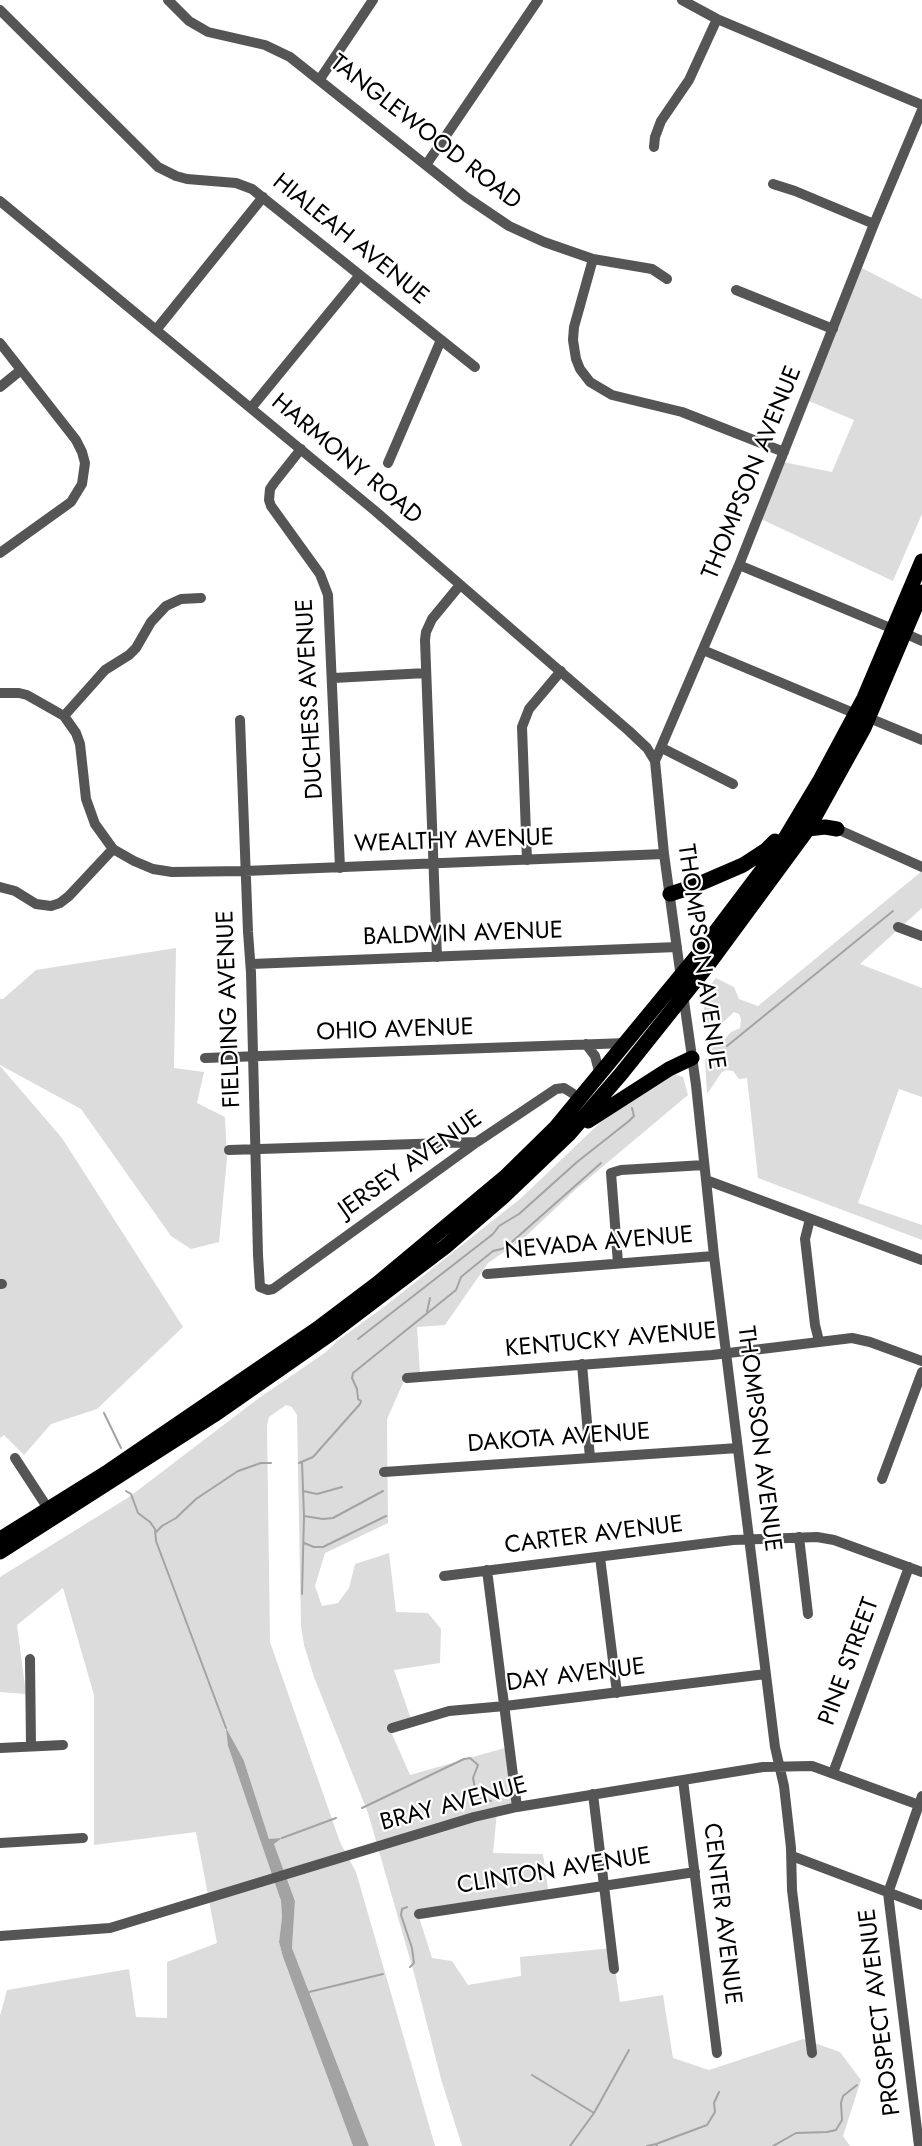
<!DOCTYPE html>
<html>
<head>
<meta charset="utf-8">
<style>
	body { margin:0 }
	canvas { display:block; background:#fff }
</style>
</head>
<body>
<canvas width="922" height="2146"></canvas>
<script>
const g = document.querySelector('canvas').getContext('2d');
g.lineJoin = 'round';
function fillPath(path, color) {
  g.fillStyle = color;
  g.fill(path, 'evenodd');
}
function shape(rows) {
  const path = new Path2D();
  for (const r of rows) {
    path.moveTo(r[0], r[1]);
    for (let i = 2; i < r.length; i += 2) path.lineTo(r[i], r[i + 1]);
  }
  return path;
}
function strokePath(path, color, width, dash) {
  g.strokeStyle = color;
  g.lineWidth = width;
  g.lineCap = dash ? 'butt' : 'round';
  g.setLineDash(dash || []);
  g.stroke(path);
}
function drawText(font, color, halo, rows, align = 'center') {
  g.font = font + ' Jost,sans-serif';
  g.lineWidth = 4.5;
  g.setLineDash([]);
  g.textBaseline = 'middle';
  g.strokeStyle = halo;
  g.fillStyle = color;
  for (const [text, x, y, turn = 0] of rows) {
    g.save();
    g.translate(x, y);
    g.rotate((+turn || 0) * Math.PI / 180);
    g.textAlign = isNaN(turn) ? turn : align;
    if (halo) g.strokeText(text, 0, 0);
    g.fillText(text, 0, 0);
    g.restore();
  }
}
const green = shape([
	[858,266,922,299,922,514,893,581,761,519,783,462,832,472,854,420,804,399],
	[922,871,922,908,860,964,922,988,922,1097,899,1089,858,1203,922,1225,922,1240,758,1178,747,1078,739,1079,733,1071,727,1070,722,1072,707,1094,705,1059,710,1056,714,1043,723,1041,731,1032,740,1028,741,1019,739,1014,734,1012,718,1027,713,1031,709,1030,704,1022,703,1014,708,988,716,978,734,987,739,999,758,1006],
	[176,948,174,1068,204,1072,197,1103,225,1117,227,1159,219,1242,191,1249,171,1236,81,1109,0,1065,0,999,3,999,36,970],
	[0,1066,62,1138,183,1327,97,1409,51,1424,24,1455,4,1435,0,1438],
	[673,1074,683,1077,688,1095,576,1189,524,1238,488,1263,445,1325,417,1327,420,1373,407,1374,387,1419,388,1523,325,1553,315,1586,322,1606,338,1603,349,1588,355,1564,389,1553,396,1612,428,1613,441,1629,440,1663,394,1670,411,1719,389,1727,410,1775,508,1747,518,1809,497,1812,493,1853,543,1854,549,1896,419,1917,432,1958,452,1961,468,1985,521,1976,520,1957,612,1948,620,2002,663,1995,673,2058,709,2070,803,2039,840,2052,861,2080,843,2136,850,2146,462,2146,441,2079,414,1973,368,1813,314,1677,304,1645,301,1626,297,1415,292,1407,286,1405,269,1417,267,1425,270,1642,340,1842,356,1872,435,2146,369,2146,292,1948,295,1901,274,1844,280,1839,269,1839,244,1761,228,1746,281,1901,282,1917,279,1942,283,1957,353,2146,0,2146,0,2016,7,1990,129,1969,136,2017,167,2018,167,1962,217,1943,196,1832,94,1845,94,1695,63,1588,17,1625,26,1694,0,1692,0,1577,129,1497,259,1398,326,1352,337,1341,384,1307,520,1199,605,1118]
]);
const water = shape([
	[226,1728,244,1761,269,1839,282,1838,274,1844,295,1901,292,1948,369,2146,353,2146,283,1957,279,1942,282,1917,281,1901,228,1746]
]);
const stream = shape([
	[727,1046,893,911],
	[427,1312,430,1298],
	[358,1339,493,1234,499,1226,519,1214,577,1162,629,1121,634,1116,632,1108],
	[104,1413,121,1448],
	[302,1462,304,1516,302,1594],
	[299,1463,313,1457,360,1404,361,1401,358,1399,357,1389,352,1378,353,1373,456,1290,461,1277,467,1272,493,1251,505,1248,601,1163],
	[126,1491,131,1494,138,1513,150,1522,155,1529,156,1541,226,1728],
	[303,1491,317,1494,342,1487],
	[304,1516,323,1519,333,1518,383,1491],
	[155,1533,162,1526,176,1518,196,1499,238,1471,261,1463,271,1463],
	[304,1543,314,1547,323,1547,386,1516],
	[362,1808,464,1759,470,1758,478,1765,473,1778,476,1793,480,1798,491,1801],
	[282,1838,336,1818],
	[407,1907,402,1909,401,1915,412,1948,414,1963,410,1967],
	[309,1992,383,1974],
	[532,2075,594,2113],
	[656,2144,707,2125,715,2112,714,2103,719,2092],
	[570,2146,594,2113,629,2050],
	[647,2146,656,2144,657,2146],
	[773,2146,796,2133,827,2132,836,2130,842,2120,841,2103,843,2096,857,2085]
]);
const minor = shape([
	[168,0,189,21,208,32,265,45,290,57,466,197,509,226,544,242,593,259,652,269,667,279],
	[682,0,717,19,922,105],
	[0,10,158,167,176,176,187,179,236,183,252,189,475,367],
	[320,79,373,0],
	[654,147,655,137,661,121,689,80,717,19],
	[426,165,538,0],
	[773,184,795,191,874,224],
	[0,201,374,510,629,731,647,748,655,761],
	[593,259,574,327,573,340,576,359,580,369,590,382,612,395,682,412,784,452],
	[736,290,833,329],
	[156,330,263,197],
	[0,343,76,440,82,452,85,463,82,484,71,502,0,553],
	[0,387,21,370],
	[251,408,360,275],
	[301,449,274,483,270,489,269,500,271,506,320,574,328,595,340,868],
	[388,463,441,340],
	[739,565,893,629],
	[904,633,922,641],
	[703,650,856,714],
	[334,678,426,673],
	[0,693,19,693,27,695,64,716,76,733,80,744,86,799,95,824,113,849,134,861,153,869,172,872,245,871,664,854],
	[64,716,105,670,129,655,136,648,151,622,166,606,181,599,201,598],
	[869,718,922,740],
	[240,720,248,932,251,973,258,1255,260,1287,268,1290,273,1289,477,1142,556,1089,564,1088,580,1098],
	[662,748,733,784],
	[837,829,922,867],
	[527,860,522,727,529,709,561,671],
	[0,887,15,891,36,904,51,906,60,903,69,896,113,849],
	[898,927,922,936],
	[437,957,425,640,426,632,432,619,460,585],
	[251,964,677,947],
	[681,978,664,854,655,761,739,565,874,224,922,110],
	[683,994,696,1085,714,1256,775,1747,784,1786,791,1848,792,1890,812,2053],
	[586,1044,595,1056,600,1075],
	[205,1058,627,1043],
	[229,1150,477,1142],
	[706,1180,922,1260],
	[810,1219,805,1239,815,1325,819,1341],
	[618,1263,611,1173,621,1170,704,1165],
	[487,1274,714,1256],
	[0,1284,2,1284],
	[582,1364,590,1458],
	[407,1378,712,1355,852,1338,870,1342,922,1361],
	[15,1458,49,1510],
	[384,1472,738,1448],
	[882,1479,922,1372],
	[799,1537,808,1614],
	[600,1557,617,1693],
	[487,1570,517,1807],
	[444,1576,733,1540,817,1537,834,1540,922,1572],
	[30,1659,31,1746],
	[392,1728,449,1711,505,1706,766,1674],
	[0,1748,63,1745],
	[833,1773,909,1567],
	[683,1780,717,2053],
	[593,1794,614,1969],
	[0,1843,83,1838],
	[792,1856,922,1905],
	[419,1914,695,1872],
	[0,1936,110,1928,474,1817,517,1807,763,1767,812,1766,922,1806],
	[919,2146,888,1893,922,1796]
]);
const highway = shape([
	[808,829,825,827,837,829],
	[670,894,692,887,743,865,766,850,775,841],
	[588,1121,669,1069,692,1058],
	[0,1539,109,1471,317,1329,378,1283,505,1177,556,1127,701,951,781,845,820,780,864,698,922,561],
	[0,1552,214,1415,333,1332,445,1247,503,1197,569,1134,621,1074,708,965,808,829,864,728,922,592]
]);
const streetNames = [
	["TANGLEWOOD ROAD",425,133,38],
	["HIALEAH AVENUE",350,240,39],
	["HARMONY ROAD",346,460,40],
	["THOMPSON AVENUE",753,473,-68],
	["DUCHESS AVENUE",311,699,-93],
	["WEALTHY AVENUE",454,842,-2],
	["BALDWIN AVENUE",463,935,-2],
	["THOMPSON AVENUE",700,957,82],
	["FIELDING AVENUE",230,1009,-92],
	["OHIO AVENUE",395,1031,-2],
	["JERSEY AVENUE",411,1165,-35],
	["NEVADA AVENUE",599,1244,-5],
	["KENTUCKY AVENUE",611,1341,-5],
	["DAKOTA AVENUE",559,1439,-4],
	["THOMPSON AVENUE",758,1439,83],
	["CARTER AVENUE",594,1536,-7],
	["PINE STREET",850,1662,-70],
	["DAY AVENUE",576,1676,-7],
	["BRAY AVENUE",454,1805,-15],
	["CLINTON AVENUE",554,1872,-9],
	["CENTER AVENUE",721,1914,83],
	["PROSPECT AVENUE",881,2012,-97]
];
fillPath(green, '#dcdcdc');
fillPath(water, '#a3a3a3');
strokePath(stream, '#a3a3a3', 2);
strokePath(minor, '#555', 10);
strokePath(highway, '#000', 15);
drawText('24px', '#000', '#fff', streetNames);
</script>
</body>
</html>
